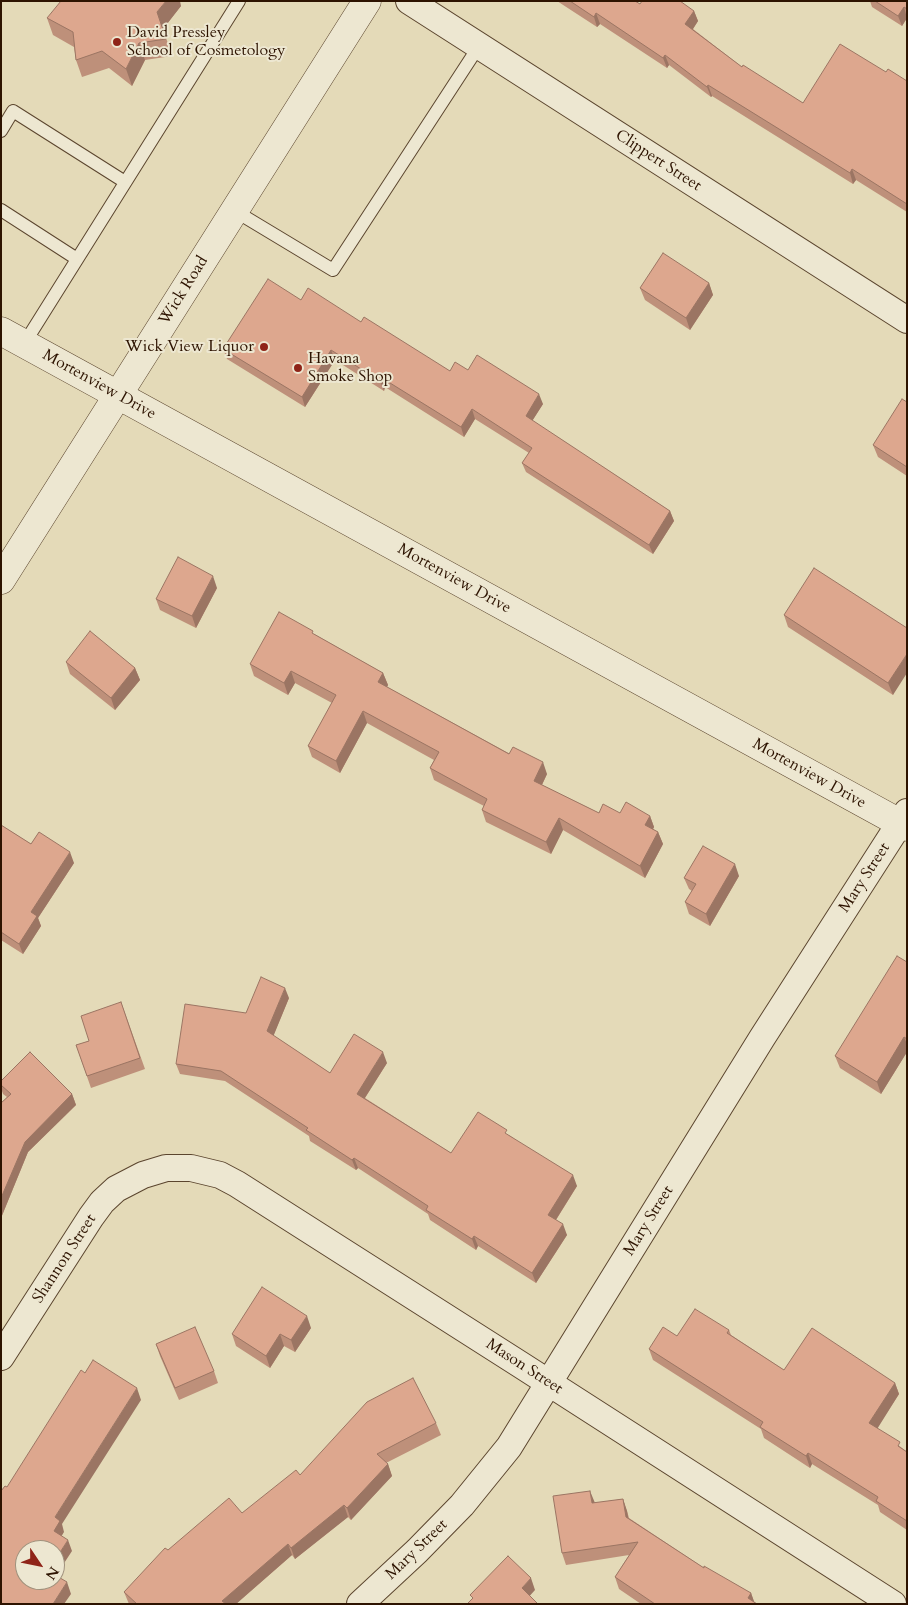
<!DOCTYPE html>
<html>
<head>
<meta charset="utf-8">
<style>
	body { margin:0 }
	#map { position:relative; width:908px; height:1605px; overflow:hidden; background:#e4dab8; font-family:Cardo,serif }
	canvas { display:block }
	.frame { position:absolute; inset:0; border:2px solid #2d1300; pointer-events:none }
	.north { position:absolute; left:15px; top:1540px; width:50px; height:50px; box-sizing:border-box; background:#ede7d1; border:1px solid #a0927d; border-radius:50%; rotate:124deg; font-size:14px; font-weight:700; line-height:20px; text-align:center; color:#2d1300 }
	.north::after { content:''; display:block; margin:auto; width:18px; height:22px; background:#8f2418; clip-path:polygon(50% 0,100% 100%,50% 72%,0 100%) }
</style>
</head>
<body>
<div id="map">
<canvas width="908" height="1605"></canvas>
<div class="frame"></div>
<div class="north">N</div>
</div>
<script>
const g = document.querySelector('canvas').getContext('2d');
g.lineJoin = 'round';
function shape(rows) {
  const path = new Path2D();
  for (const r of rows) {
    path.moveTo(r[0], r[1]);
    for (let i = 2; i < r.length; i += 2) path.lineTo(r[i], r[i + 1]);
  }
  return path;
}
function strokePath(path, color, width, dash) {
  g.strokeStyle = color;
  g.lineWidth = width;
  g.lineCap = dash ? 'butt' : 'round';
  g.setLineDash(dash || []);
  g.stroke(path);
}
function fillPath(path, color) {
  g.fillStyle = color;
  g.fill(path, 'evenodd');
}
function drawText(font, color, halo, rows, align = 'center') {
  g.font = font + ' Cardo,serif';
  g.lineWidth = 4;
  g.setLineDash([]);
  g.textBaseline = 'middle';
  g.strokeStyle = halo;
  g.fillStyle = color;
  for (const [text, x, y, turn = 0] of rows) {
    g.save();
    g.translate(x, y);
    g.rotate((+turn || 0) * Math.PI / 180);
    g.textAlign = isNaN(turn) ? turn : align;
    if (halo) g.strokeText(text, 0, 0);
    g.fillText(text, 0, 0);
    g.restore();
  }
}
const service = shape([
	[1,131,13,111,125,182],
	[1,210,77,259],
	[235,211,333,270,479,46],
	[24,344,239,1]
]);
const minor = shape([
	[409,1,907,320],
	[1,1357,91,1217,102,1202,116,1189,143,1175,166,1168,191,1168,220,1175,237,1184,521,1365,893,1604],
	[360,1604,417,1551,462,1505,509,1447,762,1038,907,812]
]);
const tertiary = shape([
	[1,331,907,827],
	[1,580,367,1]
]);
const wall = shape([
	[557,1,635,1,640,4,694,11,698,21,693,29,742,67,803,103,886,72,907,81,907,212,856,180,853,184,712,96,711,97,669,65,667,68,600,24,597,27],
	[870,1,907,1,907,18,902,26,872,7],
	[181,6,163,29,172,56,145,60,132,86,109,68,82,77,76,60,74,47,53,35,47,18],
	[709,283,713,295,690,330,645,300,640,288],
	[301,300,361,322,450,371,468,370,543,404,532,421,670,511,674,521,653,554,526,472,522,463,529,453,475,419,464,437,385,387,384,391,335,360,305,407,227,359,223,349],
	[907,402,907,476,878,457,873,445],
	[217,588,196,628,160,610,156,599],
	[784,615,907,628,893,695,788,627],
	[314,634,383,673,388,685,387,687,547,774,542,785,599,813,650,816,654,827,653,829,658,832,663,844,645,878,563,830,551,854,486,822,482,810,484,806,434,780,430,768,434,760,367,723,340,773,312,757,308,746,332,703,295,683,288,695,254,676,250,664],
	[66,662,135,668,140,680,115,710,70,674],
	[1,825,31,844,74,863,38,918,41,926,23,954,1,940],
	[739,876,710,926,689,914,685,902,692,891,689,889,684,878],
	[907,962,907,1052,881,1094,840,1068,835,1056],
	[289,998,273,1036,330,1073,387,1063,365,1098,451,1153,509,1135,577,1186,556,1220,567,1235,536,1283,478,1246,476,1250,430,1220,428,1214,358,1168,356,1170,310,1141,309,1136,225,1081,180,1074,176,1064,246,1013],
	[121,1002,145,1069,91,1088,76,1045,89,1041],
	[1,1081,72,1094,76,1105,28,1152,1,1218,1,1103,7,1097,3,1094,1,1088],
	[311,1328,295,1352,284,1346,270,1368,236,1346,232,1334],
	[729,1330,731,1335,784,1370,895,1383,899,1394,877,1428,907,1452,907,1530,880,1512,878,1505,812,1464,810,1468,764,1438,761,1429,653,1360,649,1349,677,1336],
	[156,1344,214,1371,218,1383,179,1400,160,1356],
	[436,1423,441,1435,386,1463,388,1464,392,1476,351,1520,348,1517,295,1559,292,1555,236,1604,129,1604,124,1592,168,1550,242,1513,300,1475],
	[623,1499,627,1511,629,1518,704,1568,751,1593,754,1602,757,1604,641,1604,619,1589,615,1577,629,1555,566,1565,562,1553,595,1503]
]);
const shadedWall = shape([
	[166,1,180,1,181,6,163,29,172,56,157,12],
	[904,7,907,18,902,26,898,16],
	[694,11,698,21,689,35,685,24],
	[596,13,600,24,597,27,594,17],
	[139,43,145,60,132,86,126,69],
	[665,55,669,65,667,68,663,58],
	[708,85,712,96,711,97,707,87],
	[852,169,856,180,853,184,850,173],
	[709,283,713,295,690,330,686,318],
	[331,350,335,360,305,407,302,397],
	[382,378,385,387,384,391,380,381],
	[539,394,543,404,529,426,526,416],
	[472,409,475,419,464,437,461,427],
	[670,511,674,521,653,554,649,545],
	[213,576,217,588,196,628,192,616],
	[907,654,907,673,893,695,888,683],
	[135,668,140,680,115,710,111,698],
	[291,671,295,683,288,695,284,683],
	[383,673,388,685,383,694,378,682],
	[363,711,367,723,340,773,336,761],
	[543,762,547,774,538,793,534,781],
	[650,816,654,827,649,837,645,825],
	[559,818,563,830,551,854,546,842],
	[658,832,663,844,645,878,640,866],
	[70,852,74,863,38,918,41,926,23,954,19,944,31,912],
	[735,864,739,876,710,926,706,914],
	[285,988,289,998,271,1042,267,1031],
	[904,1037,907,1044,907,1052,881,1094,877,1082],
	[383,1052,387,1063,361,1104,357,1094],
	[72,1094,76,1105,28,1152,1,1218,1,1198,25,1142],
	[354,1158,358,1168,356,1170,352,1160],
	[573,1175,577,1186,552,1226,548,1215],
	[563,1224,567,1235,536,1283,532,1273],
	[474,1236,478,1246,476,1250,472,1239],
	[307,1316,311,1328,295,1352,291,1340],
	[280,1334,284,1346,270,1368,266,1356],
	[895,1383,899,1394,874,1434,869,1423],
	[137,1388,141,1400,62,1524,64,1532,58,1542,54,1531,55,1517],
	[808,1453,812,1464,810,1468,806,1456],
	[388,1464,392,1476,351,1520,347,1508],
	[590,1491,595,1503,592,1503],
	[623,1499,627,1511,630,1528,626,1517],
	[344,1505,348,1517,295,1559,291,1548],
	[68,1540,72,1551,55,1577,55,1560],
	[288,1544,292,1555,236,1604,223,1604,222,1601],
	[531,1578,535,1590,526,1600,522,1588],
	[67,1582,71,1594,64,1604,53,1604],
	[751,1593,755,1604,748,1598]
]);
const building = shape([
	[61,1,166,1,157,12,166,39,139,43,126,69,102,51,76,60,73,32,47,18,61,1],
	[570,1,635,1,640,4,642,1,680,1,694,11,685,24,742,67,743,65,803,103,840,44,886,72,888,69,907,81,907,204,852,169,850,173,708,85,707,87,665,55,663,58,596,13,594,17,570,1],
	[875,1,907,1,907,9,904,7,898,16,875,1],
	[663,253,709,283,686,318,640,288,663,253],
	[268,279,301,300,308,288,361,322,364,317,450,371,455,362,468,370,477,355,539,394,526,416,670,511,649,545,522,463,532,448,472,409,461,427,382,378,380,381,331,350,302,397,223,349,268,279],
	[902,399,907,402,907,467,873,445,902,399],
	[178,557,213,576,192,616,156,599,178,557],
	[814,568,907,628,907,654,888,683,784,615,814,568],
	[279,612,313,631,312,633,383,673,378,682,509,754,513,747,543,762,534,781,599,813,603,804,620,813,626,802,650,816,645,825,658,832,640,866,559,818,546,842,482,810,487,799,430,768,439,752,363,711,336,761,308,746,336,695,291,671,284,683,250,664,279,612],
	[90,631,135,668,111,698,66,662,90,631],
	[1,825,31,844,39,832,70,852,31,912,37,916,19,944,1,932,1,825],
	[703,846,735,864,706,914,685,902,696,884,684,878,703,846],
	[897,956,907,962,907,1039,904,1037,877,1082,835,1056,897,956],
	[261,977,285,988,267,1031,330,1073,354,1034,383,1052,357,1094,451,1153,478,1112,507,1130,505,1133,573,1175,548,1215,563,1224,532,1273,474,1236,472,1239,426,1210,428,1206,354,1158,352,1160,306,1130,308,1128,221,1071,176,1064,185,1004,246,1013,261,977],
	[121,1002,140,1058,87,1076,76,1045,89,1041,81,1016,121,1002],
	[30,1052,72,1094,25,1142,1,1198,1,1103,11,1094,1,1085,1,1081,30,1052],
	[262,1287,307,1316,291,1340,280,1334,266,1356,232,1334,262,1287],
	[695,1309,729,1330,727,1333,784,1370,812,1328,895,1383,869,1423,900,1442,898,1446,907,1452,907,1521,876,1501,878,1497,808,1453,806,1456,760,1427,763,1422,649,1349,663,1327,677,1336,695,1309],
	[195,1327,214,1371,175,1388,156,1344,195,1327],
	[93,1360,137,1388,55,1517,60,1521,54,1531,68,1540,55,1560,55,1550,25,1550,25,1580,55,1580,55,1575,67,1582,53,1604,1,1604,1,1491,5,1486,7,1487,81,1370,85,1373,93,1360],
	[413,1378,436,1423,377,1454,388,1464,347,1508,344,1505,291,1548,288,1544,222,1601,226,1604,137,1604,124,1592,165,1548,168,1550,229,1498,242,1513,296,1470,300,1475,367,1402,413,1378],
	[590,1491,592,1503,623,1499,626,1517,704,1568,704,1566,751,1593,748,1598,757,1604,655,1604,615,1577,638,1542,562,1553,553,1496,590,1491],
	[508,1556,531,1578,522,1588,538,1604,467,1604,473,1598,470,1595,508,1556]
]);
const markers = [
	[117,42,5,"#8f2418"],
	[264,347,5,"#8f2418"],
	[298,368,5,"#8f2418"]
];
const poiNames = [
	["David Pressley",127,33],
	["School of Cosmetology",127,51],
	["Wick View Liquor",254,347,"right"],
	["Havana",308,359],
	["Smoke Shop",308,377]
];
const streetNames = [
	["Clippert Street",658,161,33],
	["Wick Road",184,291,-58],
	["Mortenview Drive",99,385,29],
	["Mortenview Drive",454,579,29],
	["Mortenview Drive",809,774,29],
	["Mary Street",865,878,-57],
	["Mary Street",649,1221,-58],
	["Shannon Street",65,1259,-57],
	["Mason Street",524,1367,33],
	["Mary Street",417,1550,-44]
];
strokePath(service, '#5b452e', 14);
strokePath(minor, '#5b452e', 28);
strokePath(tertiary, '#5b452e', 29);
strokePath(service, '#ede7d1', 12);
strokePath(minor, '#ede7d1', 26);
strokePath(tertiary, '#ede7d1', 28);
fillPath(wall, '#be907a');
fillPath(shadedWall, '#9b7563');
fillPath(building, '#dda78e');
strokePath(building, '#9b7563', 1);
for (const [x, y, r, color] of markers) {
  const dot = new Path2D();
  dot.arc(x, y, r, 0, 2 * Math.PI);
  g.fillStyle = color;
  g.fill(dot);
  strokePath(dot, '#ede7d1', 2);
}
drawText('16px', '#2d1300', '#ede7d1', poiNames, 'left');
drawText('16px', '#2d1300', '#ede7d1', streetNames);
</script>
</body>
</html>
